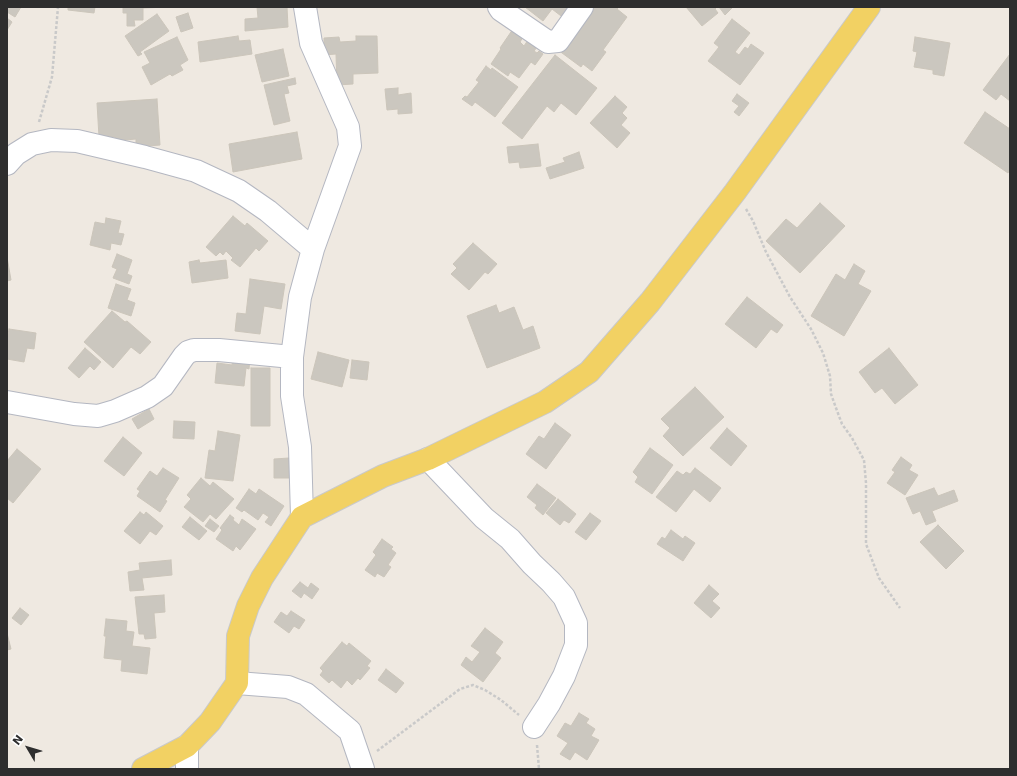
<!DOCTYPE html>
<html>
<head>
<meta charset="utf-8">
<style>
	body { margin:0 }
	#map { position:relative; width:1017px; height:776px; overflow:hidden; background:#efe9e1; font-family:"DejaVu Sans",sans-serif }
	canvas { display:block }
	.frame { position:absolute; inset:0; border:8px solid #2e2e2e; pointer-events:none }
	.north { position:absolute; left:8px; top:728px; width:40px; height:40px; -webkit-text-stroke:3px #fff; paint-order:stroke; rotate:308deg; font-size:11px; font-weight:700; line-height:16px; text-align:center; color:#2e2e2e }
	.north::after { content:''; display:block; margin:auto; width:14px; height:18px; background:#2e2e2e; clip-path:polygon(50% 0,100% 100%,50% 72%,0 100%) }
</style>
</head>
<body>
<div id="map">
<canvas width="1017" height="776"></canvas>
<div class="frame"></div>
<div class="north">N</div>
</div>
<script>
const g = document.querySelector('canvas').getContext('2d');
g.lineJoin = 'round';
function fillPath(path, color) {
  g.fillStyle = color;
  g.fill(path, 'evenodd');
}
function shape(rows) {
  const path = new Path2D();
  for (const r of rows) {
    path.moveTo(r[0], r[1]);
    for (let i = 2; i < r.length; i += 2) path.lineTo(r[i], r[i + 1]);
  }
  return path;
}
function strokePath(path, color, width, dash) {
  g.strokeStyle = color;
  g.lineWidth = width;
  g.lineCap = dash ? 'butt' : 'round';
  g.setLineDash(dash || []);
  g.stroke(path);
}
const building = shape([
	[7,7,21,7,15,17,7,12,7,7],
	[68,7,95,7,94,13,68,10,68,7],
	[123,7,168,7,143,8,143,20,134,20,135,26,127,26,127,13,123,13,123,7],
	[257,7,293,7,287,7,288,27,245,31,245,19,258,18,257,7],
	[525,7,575,7,565,19,552,9,543,21,525,7],
	[590,7,619,7,617,9,627,17,603,50,606,52,592,71,583,64,581,67,558,50,590,7],
	[686,7,717,7,715,9,718,13,702,26,686,7],
	[719,7,733,7,725,15,719,7],
	[188,13,193,28,181,32,176,17,188,13],
	[157,14,169,31,140,52,142,54,138,56,125,36,157,14],
	[7,18,12,22,7,30,7,18],
	[732,19,750,33,735,52,739,55,745,47,748,49,751,44,764,53,740,85,708,61,719,47,714,43,732,19],
	[513,29,523,37,520,42,524,46,528,40,537,47,534,51,537,53,539,51,543,54,535,65,531,62,519,78,510,72,508,76,491,64,501,49,500,48,513,29],
	[238,36,239,41,250,40,252,54,200,62,198,42,238,36],
	[356,36,377,36,378,73,353,74,353,84,337,85,336,54,324,55,324,38,339,37,340,42,356,41,356,36],
	[177,37,188,60,180,65,183,70,172,76,170,74,151,85,142,67,150,63,144,52,177,37],
	[915,37,950,43,944,76,933,74,933,70,914,67,917,52,913,51,915,37],
	[283,49,289,76,262,82,255,55,283,49],
	[1010,54,1010,101,1001,94,996,100,983,90,1010,54],
	[555,55,597,88,576,115,561,103,554,112,547,106,522,139,502,123,555,55],
	[486,66,491,70,492,68,518,87,495,117,475,102,472,106,462,99,465,96,467,97,479,82,476,80,486,66],
	[295,78,296,84,287,86,289,93,284,94,290,121,274,125,264,85,295,78],
	[398,88,398,95,411,93,412,113,398,114,398,109,387,110,385,89,398,88],
	[737,94,749,103,739,116,734,112,739,106,732,101,737,94],
	[615,96,627,107,622,113,627,118,621,125,630,133,617,148,590,123,615,96],
	[157,99,160,145,136,147,136,139,115,141,115,137,99,137,97,103,157,99],
	[985,112,1010,129,1010,169,1008,173,964,143,985,112],
	[297,132,302,159,233,172,229,144,297,132],
	[538,144,541,166,520,168,519,162,509,163,507,147,538,144],
	[579,152,584,168,550,179,546,168,565,162,563,158,579,152],
	[820,203,845,226,800,273,766,241,786,219,797,228,820,203],
	[233,216,245,226,247,223,268,241,259,251,256,248,240,267,231,260,233,258,226,251,223,255,220,252,216,256,206,247,233,216],
	[106,218,121,221,118,233,124,234,121,245,111,243,110,250,90,245,95,222,105,224,106,218],
	[473,243,497,264,488,274,485,272,469,290,451,274,457,268,453,264,473,243],
	[117,254,132,260,127,274,132,276,129,284,113,278,117,269,112,267,117,254],
	[7,257,11,280,7,281,7,257],
	[199,260,200,263,226,260,228,278,192,283,189,262,199,260],
	[854,264,865,271,858,284,871,291,844,336,811,316,836,274,845,280,854,264],
	[250,279,285,284,281,309,264,306,260,334,235,331,237,313,246,314,250,279],
	[116,284,131,289,127,300,135,303,131,316,108,308,116,284],
	[747,297,783,325,777,333,771,329,756,348,725,324,747,297],
	[496,305,499,313,514,307,523,330,533,326,540,348,487,368,467,316,496,305],
	[112,311,125,322,127,321,151,342,140,354,131,347,113,368,84,342,112,311],
	[9,329,36,333,34,349,27,348,24,362,7,359,7,340,9,329],
	[85,348,101,362,94,370,90,366,79,378,68,368,85,348],
	[889,348,918,385,895,404,882,388,875,393,859,372,889,348],
	[318,352,349,360,342,387,311,379,318,352],
	[233,356,250,358,249,369,246,368,244,386,215,383,217,363,232,365,233,356],
	[352,360,369,362,367,380,350,378,352,360],
	[251,368,270,368,270,426,251,426,251,368],
	[695,387,724,417,683,456,663,436,670,428,661,419,695,387],
	[149,409,154,419,138,429,132,419,149,409],
	[174,421,195,422,194,439,173,438,174,421],
	[555,423,571,435,546,469,526,454,539,436,544,439,555,423],
	[727,428,747,446,731,466,710,448,727,428],
	[218,431,240,435,233,481,205,478,209,450,215,451,218,431],
	[123,437,142,453,124,476,104,461,123,437],
	[650,448,673,465,652,494,635,482,638,477,633,472,650,448],
	[17,449,41,469,13,503,7,498,7,461,17,449],
	[901,457,912,465,909,470,918,475,905,495,887,483,895,472,892,470,901,457],
	[289,458,289,478,274,478,274,459,289,458],
	[163,468,179,478,165,500,167,501,160,512,137,496,140,491,137,489,150,471,157,476,163,468],
	[695,468,721,488,710,502,694,489,676,512,656,497,677,471,683,475,686,472,690,474,695,468],
	[201,478,210,486,213,482,234,499,216,519,210,514,203,522,184,507,191,499,187,495,201,478],
	[537,484,556,498,543,515,535,508,537,505,527,497,537,484],
	[934,488,938,496,954,490,958,501,932,511,936,521,926,525,920,511,913,514,906,498,934,488],
	[249,489,256,494,259,489,284,506,271,526,265,522,269,517,263,513,258,520,244,510,242,512,236,508,249,489],
	[558,499,576,514,569,523,564,520,560,525,546,513,558,499],
	[140,512,144,515,146,512,163,526,156,535,150,531,140,544,124,531,140,512],
	[590,513,601,521,586,540,575,532,590,513],
	[230,515,234,518,233,520,239,525,242,519,256,529,240,550,236,546,233,551,216,539,222,530,220,528,230,515],
	[190,517,207,531,199,540,182,527,190,517],
	[210,519,219,526,214,532,205,526,210,519],
	[938,525,964,551,946,569,920,542,938,525],
	[671,530,683,539,685,536,695,543,683,561,657,544,662,537,665,539,671,530],
	[382,539,393,547,391,549,396,553,388,565,391,567,384,577,377,573,375,577,365,570,376,555,373,552,382,539],
	[171,560,172,575,142,578,144,590,130,591,128,572,140,570,139,563,171,560],
	[300,582,308,588,311,583,319,589,312,599,304,593,301,598,292,591,300,582],
	[709,585,719,594,712,601,720,608,711,618,694,603,709,585],
	[164,595,165,612,154,613,156,638,145,639,144,634,139,634,135,597,164,595],
	[20,608,29,615,21,625,12,618,20,608],
	[291,611,305,620,299,629,294,626,289,633,274,622,281,612,287,616,291,611],
	[106,619,127,621,126,631,134,632,132,646,150,648,147,674,121,671,122,660,104,658,106,636,104,636,106,619],
	[485,628,503,642,495,653,501,658,483,682,461,665,466,657,472,662,480,652,471,646,485,628],
	[7,633,11,649,7,650,7,633],
	[342,642,347,646,349,643,371,661,367,666,370,668,360,680,358,678,352,685,347,680,341,688,332,680,329,683,320,675,323,671,320,668,342,642],
	[386,669,404,683,396,693,378,680,386,669],
	[579,713,589,719,586,723,595,729,591,736,599,740,587,760,575,752,570,760,560,754,568,743,557,736,565,723,571,726,579,713]
]);
const path = shape([
	[39,122,52,77,58,7],
	[746,209,753,221,766,252,790,297,811,329,823,353,830,376,831,394,836,408,842,424,852,438,864,460,866,483,866,544,879,578,900,608],
	[537,745,539,769],
	[377,751,460,689,473,685,485,690,501,700,519,715]
]);
const minor = shape([
	[499,7,501,10,548,42,558,41,582,7],
	[7,164,16,154,32,144,51,140,77,141,145,157,196,171,239,191,268,211,313,249],
	[7,402,74,414,98,416,115,411,147,397,163,386,184,356,188,352,194,350,219,350,292,357],
	[428,459,484,518,510,539,532,564,551,582,564,597,576,623,576,645,564,676,549,704,534,727],
	[302,517,300,447,292,396,292,357,300,297,313,249,350,146,348,127,311,43,305,7],
	[237,683,288,687,306,694,350,731,363,769],
	[187,769,187,746]
]);
const major = shape([
	[143,769,187,746,210,722,237,683,238,636,248,606,262,578,302,517,383,476,428,459,545,402,589,372,650,302,735,192,869,7]
]);
fillPath(building, '#cbc7bf');
strokePath(building, '#cbc5ba', 1);
strokePath(minor, '#b4b7c1', 24);
strokePath(major, '#c9c9c9', 24);
strokePath(path, '#c9c9c9', 2.5, [3, 2]);
strokePath(minor, '#fff', 22);
strokePath(major, '#f2d163', 22);
</script>
</body>
</html>
